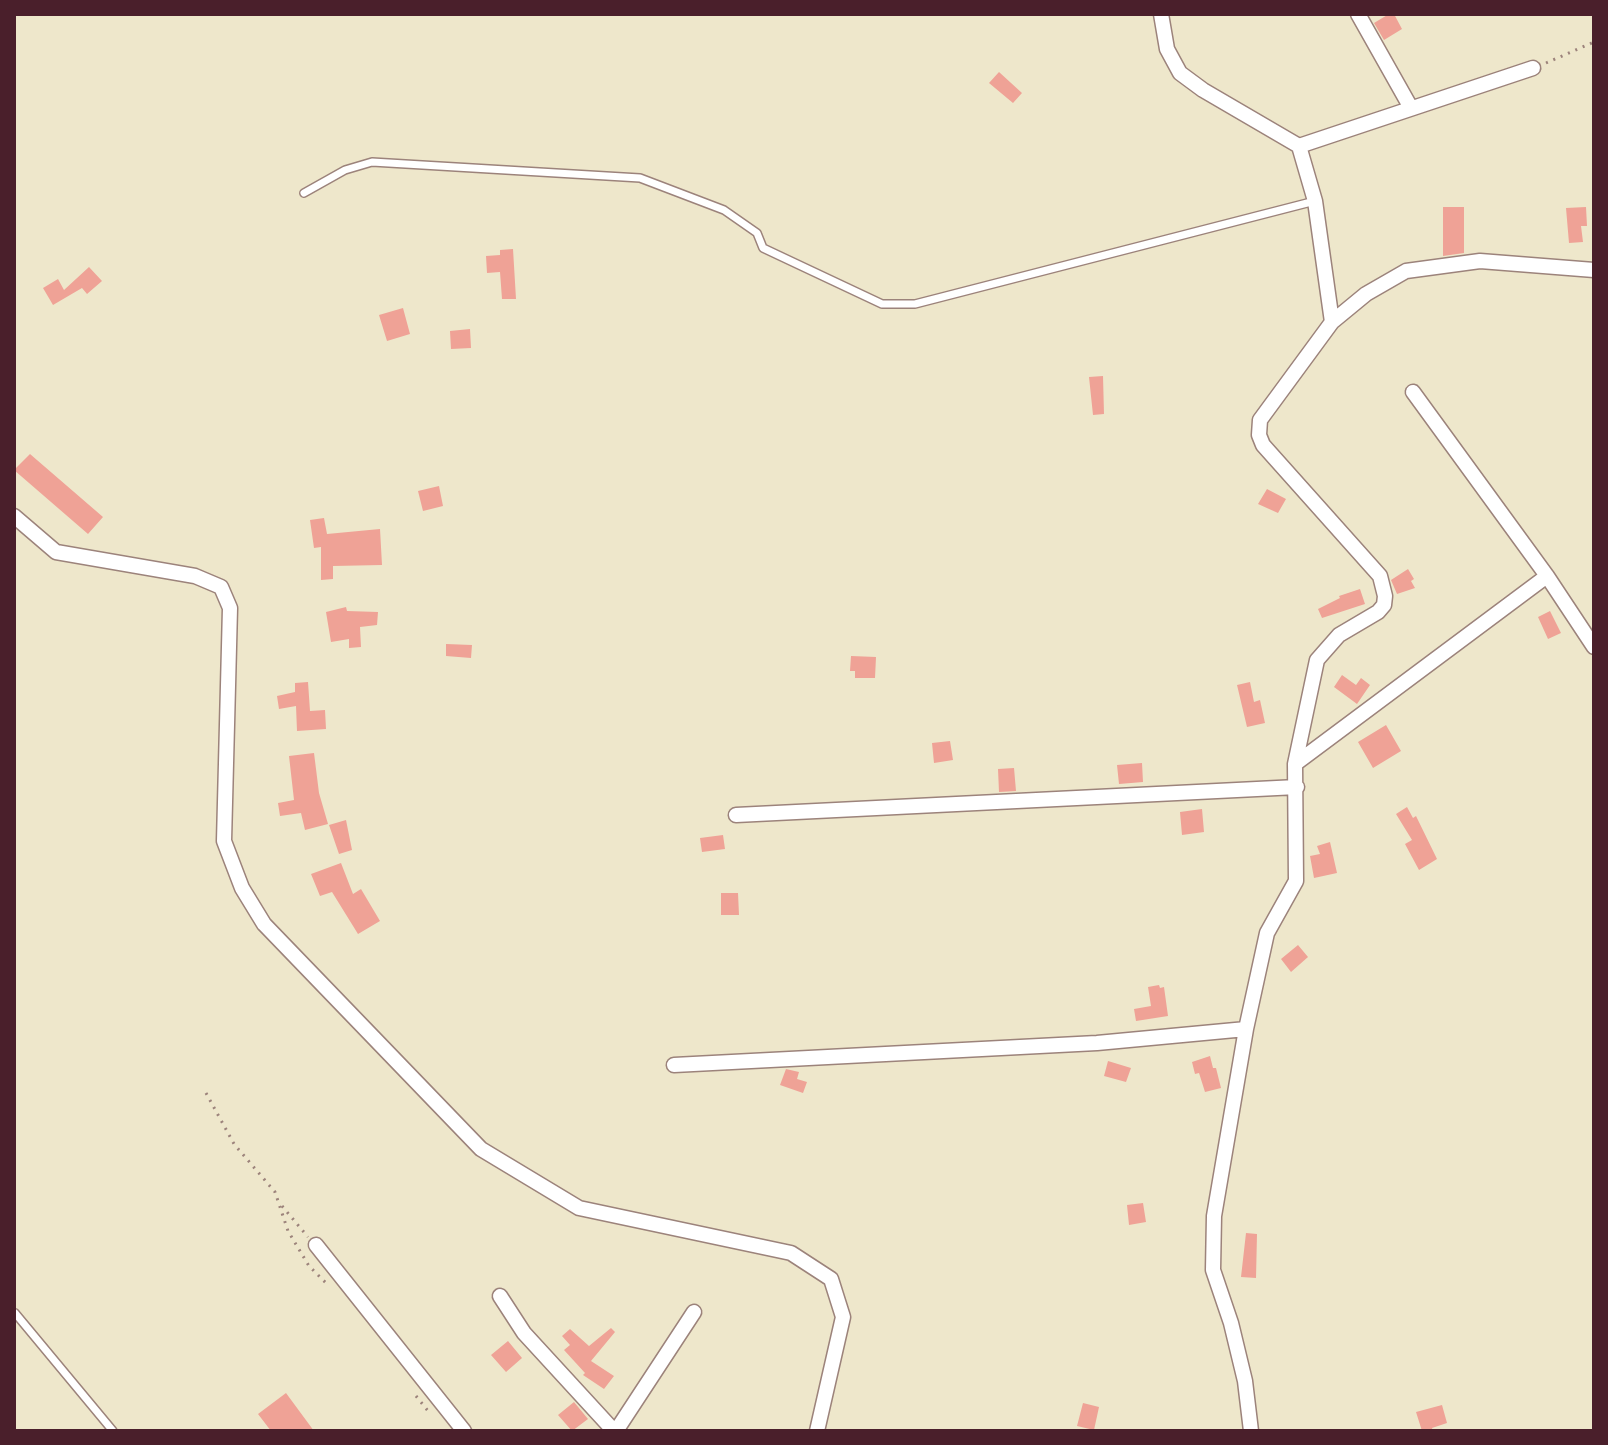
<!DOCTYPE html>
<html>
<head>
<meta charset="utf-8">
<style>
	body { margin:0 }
	#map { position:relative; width:1608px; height:1445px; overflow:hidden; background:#eee7cb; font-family:Mynerve,sans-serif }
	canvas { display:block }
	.frame { position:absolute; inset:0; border:16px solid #4a1f2b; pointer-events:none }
</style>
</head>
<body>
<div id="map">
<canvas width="1608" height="1445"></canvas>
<div class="frame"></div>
</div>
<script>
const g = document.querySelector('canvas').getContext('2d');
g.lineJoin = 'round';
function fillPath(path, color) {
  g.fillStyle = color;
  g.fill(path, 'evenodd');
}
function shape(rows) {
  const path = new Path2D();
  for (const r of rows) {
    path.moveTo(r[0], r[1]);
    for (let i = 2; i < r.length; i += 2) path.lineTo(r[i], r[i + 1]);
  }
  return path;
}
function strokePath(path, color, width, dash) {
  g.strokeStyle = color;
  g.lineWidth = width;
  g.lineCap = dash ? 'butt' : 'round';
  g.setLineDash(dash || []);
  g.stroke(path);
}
const building = shape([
	[1389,14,1394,14,1402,29,1384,40,1374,23],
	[999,72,1022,93,1013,103,989,83],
	[1443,207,1464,207,1464,253,1443,256],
	[1586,207,1587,226,1581,226,1583,242,1569,243,1566,208],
	[513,249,516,299,502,299,500,272,487,273,486,256,500,255,500,250],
	[89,267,102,281,87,294,82,288,53,305,43,288,58,279,64,290],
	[403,308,410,334,387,341,379,315],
	[470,329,471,348,451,349,450,331],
	[1103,376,1104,414,1093,415,1089,377],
	[30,454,103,517,88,534,14,470],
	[439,486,443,506,423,511,418,491],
	[1267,489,1286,499,1278,513,1258,504],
	[324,518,327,534,380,529,382,565,333,566,333,579,321,580,321,547,314,548,310,520],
	[1408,569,1414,579,1411,581,1415,588,1397,594,1391,580],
	[1360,589,1365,604,1322,618,1318,609,1340,598,1339,596],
	[346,607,347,611,378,612,377,625,360,627,361,647,349,648,349,639,331,642,326,612],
	[1550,611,1561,633,1548,639,1538,617],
	[446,644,472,645,471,658,446,656],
	[851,656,876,657,875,678,855,678,855,671,850,671],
	[1342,675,1356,685,1361,678,1370,685,1357,704,1334,687],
	[308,682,310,711,325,710,326,729,297,731,296,706,279,709,277,696,295,692,295,683],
	[1250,682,1254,702,1260,700,1265,723,1247,727,1237,685],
	[1386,725,1401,751,1373,768,1358,742],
	[950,741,953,760,934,763,932,743],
	[314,753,319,793,328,824,305,830,301,813,280,816,278,803,294,800,289,756],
	[1142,763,1143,782,1119,784,1117,765],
	[1014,768,1016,791,999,792,998,769],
	[1407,807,1413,818,1416,816,1437,859,1419,870,1405,844,1412,840,1396,814],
	[1202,809,1204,832,1182,835,1180,812],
	[346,820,352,850,339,854,329,825],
	[723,835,725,849,702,852,700,838],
	[1330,842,1337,873,1314,878,1310,856,1320,854,1317,846],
	[341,863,353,894,361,889,380,921,358,934,332,892,320,896,311,874],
	[721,893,738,893,739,915,721,915],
	[1298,945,1308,957,1291,972,1281,959],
	[1159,985,1160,988,1164,987,1168,1016,1136,1021,1134,1009,1151,1006,1148,987],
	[1210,1056,1213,1068,1216,1068,1221,1088,1205,1092,1199,1073,1195,1074,1192,1062],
	[1108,1061,1131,1068,1126,1082,1104,1076],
	[786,1069,799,1072,797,1079,807,1082,803,1093,780,1085],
	[1143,1203,1146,1222,1129,1225,1127,1205],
	[1246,1233,1257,1234,1256,1278,1241,1277],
	[611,1328,615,1332,591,1361,614,1376,604,1389,583,1375,585,1373,564,1350,570,1345,562,1336,570,1329,589,1346],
	[508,1341,522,1358,506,1372,491,1355],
	[286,1393,314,1431,271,1431,258,1414],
	[574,1402,588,1419,572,1431,558,1415],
	[1083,1403,1099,1407,1094,1430,1077,1426],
	[1442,1405,1447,1423,1432,1428,1433,1431,1422,1431,1416,1412]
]);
const path = shape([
	[1546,63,1594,42],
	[206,1093,234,1144,275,1192,288,1231,309,1266,329,1286],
	[282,1206,308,1237],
	[416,1396,428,1411]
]);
const service = shape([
	[304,193,345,170,372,162,640,178,724,210,757,233,763,248,882,304,915,304,1315,201],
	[15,1313,113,1431]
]);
const minor = shape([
	[1161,14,1167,49,1180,73,1203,90,1299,146,1315,201,1332,322],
	[1358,14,1411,108],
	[1299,146,1533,68],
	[1413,392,1547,576,1594,647],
	[14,516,56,552,195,576,221,587,230,608,224,841,242,888,264,924,481,1149,579,1208,791,1253,831,1279,843,1317,817,1431],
	[1295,764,1547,576],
	[736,815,1297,787],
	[674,1065,1097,1043,1246,1029],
	[316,1245,464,1431],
	[500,1296,524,1333,614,1431],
	[616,1431,694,1312],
	[1251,1431,1245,1381,1231,1323,1213,1270,1214,1216,1246,1029,1267,933,1296,881,1295,764,1317,660,1339,635,1378,612,1384,605,1385,596,1380,576,1263,445,1259,435,1260,420,1332,322,1366,294,1406,271,1480,261,1594,270]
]);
fillPath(building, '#efa296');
strokePath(service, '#9c837b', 10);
strokePath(minor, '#9c837b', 17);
strokePath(path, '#9c837b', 3, [2, 6]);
strokePath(service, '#fff', 7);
strokePath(minor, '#fff', 14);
</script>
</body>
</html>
